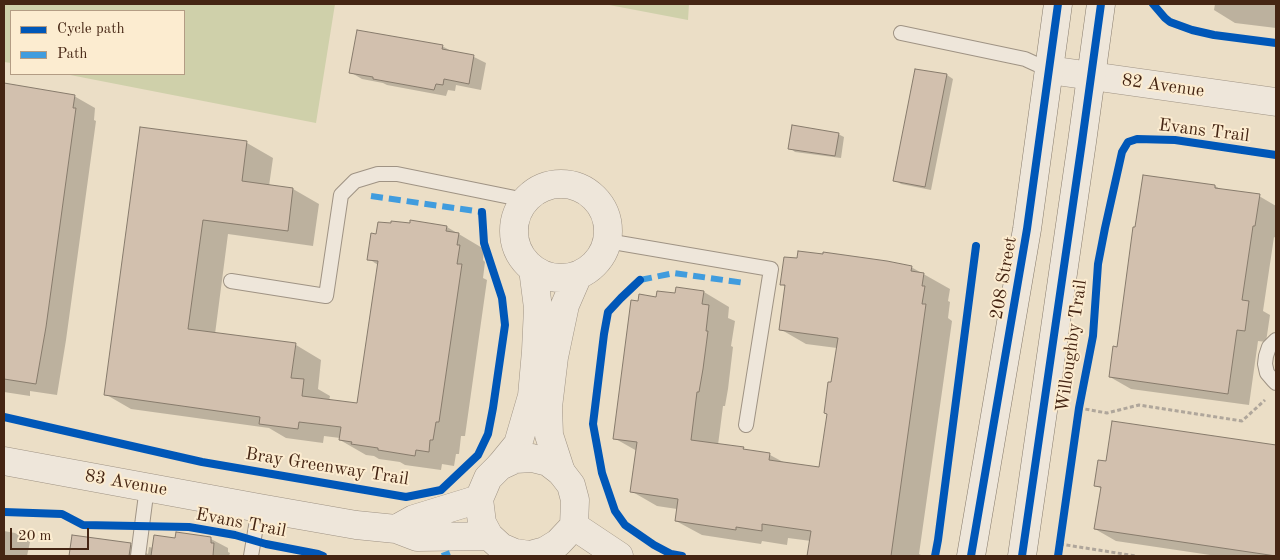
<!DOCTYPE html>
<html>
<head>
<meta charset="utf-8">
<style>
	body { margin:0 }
	#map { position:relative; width:1280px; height:560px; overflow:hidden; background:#ebdec6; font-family:"Old Standard TT",serif }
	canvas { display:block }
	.frame { position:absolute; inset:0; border:5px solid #452513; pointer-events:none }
	.legend { position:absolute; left:10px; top:10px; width:175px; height:65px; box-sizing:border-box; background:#fcecd0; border:1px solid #b39c84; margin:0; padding:6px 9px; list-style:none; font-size:15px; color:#452513 }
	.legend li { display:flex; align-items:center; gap:10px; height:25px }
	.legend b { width:25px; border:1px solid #b39c84 }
	.scale { position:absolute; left:10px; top:528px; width:79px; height:22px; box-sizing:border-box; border:2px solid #452513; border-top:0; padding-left:6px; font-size:15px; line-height:18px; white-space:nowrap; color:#452513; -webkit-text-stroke:4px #fcecd0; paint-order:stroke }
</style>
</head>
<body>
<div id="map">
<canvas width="1280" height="560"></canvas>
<div class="frame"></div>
<ul class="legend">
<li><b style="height:6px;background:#0057b8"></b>Cycle path</li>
<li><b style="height:6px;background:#409cde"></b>Path</li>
</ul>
<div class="scale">20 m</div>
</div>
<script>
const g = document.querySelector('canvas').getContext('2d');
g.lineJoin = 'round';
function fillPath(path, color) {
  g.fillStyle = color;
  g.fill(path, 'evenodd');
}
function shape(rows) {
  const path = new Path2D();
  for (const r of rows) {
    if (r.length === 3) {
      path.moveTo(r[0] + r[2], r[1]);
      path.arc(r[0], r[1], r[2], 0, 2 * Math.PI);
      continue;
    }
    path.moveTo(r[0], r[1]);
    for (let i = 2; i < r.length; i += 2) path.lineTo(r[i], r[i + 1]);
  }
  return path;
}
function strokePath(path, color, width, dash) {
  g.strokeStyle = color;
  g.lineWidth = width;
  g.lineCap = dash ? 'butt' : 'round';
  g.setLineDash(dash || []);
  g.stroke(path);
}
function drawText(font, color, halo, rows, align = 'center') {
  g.font = font + ' "Old Standard TT",serif';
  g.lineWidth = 4;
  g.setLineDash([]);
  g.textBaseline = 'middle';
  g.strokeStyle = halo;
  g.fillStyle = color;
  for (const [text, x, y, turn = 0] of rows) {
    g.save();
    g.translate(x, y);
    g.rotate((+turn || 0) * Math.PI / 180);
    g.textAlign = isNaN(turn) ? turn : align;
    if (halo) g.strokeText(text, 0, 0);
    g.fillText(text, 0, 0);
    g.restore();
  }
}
const green = shape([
	[4,4,335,4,316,123,65,74,184,74,184,11,11,11,11,63,4,62],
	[604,4,689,4,688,20]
]);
const shadow = shape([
	[1215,4,1276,4,1276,28,1235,23,1214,10],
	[442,46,453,52,474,57,486,63,481,90,456,85,455,91,448,90,446,96,387,85,383,83,362,79,350,72],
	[916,70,947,75,953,79,931,190,901,184,895,180],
	[4,85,74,96,95,108,94,120,96,121,66,340,57,395,30,391,30,396,4,392],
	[141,129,247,143,273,158,269,186,293,189,319,204,313,246,228,234,215,334,296,345,321,360,318,389,330,396,329,401,358,405,378,265,369,259,447,227,484,249,483,260,485,262,483,278,487,280,465,436,461,436,459,454,456,454,454,466,442,464,441,470,405,465,400,462,379,459,374,456,366,455,340,440,340,438,324,436,323,443,286,438,269,428,131,409,105,394],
	[838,134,844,137,841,158,795,152,790,148],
	[1215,186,1222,190,1259,196,1276,206,1276,238,1274,237,1263,311,1270,315,1266,342,1258,341,1249,405,1131,389,1110,377,1118,348],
	[911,267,950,289,948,301,950,302,948,318,952,321,919,554,923,556,808,556,811,541,788,538,787,545,762,541,761,544,702,535,676,521,677,509,657,506,631,491,637,451,614,438,639,302,676,295,704,292,729,307,728,318,735,321,731,346,733,347,728,389,725,406,723,406,718,445,744,449,748,451,770,455,785,463,821,468,837,348,806,344,780,329,786,287,781,284],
	[1276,440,1276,556,1217,556,1116,541,1095,529,1102,489,1095,485,1107,462,1275,447],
	[4,531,15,533,30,542,27,556,4,556],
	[73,536,130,544,148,554,149,547,154,548,176,539,211,539,228,548,228,552,230,553,229,556,70,556]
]);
const building = shape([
	[357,30,443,45,442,49,474,55,469,84,444,79,443,85,436,84,434,90,373,79,373,77,349,73,357,30],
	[915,69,947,74,925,187,893,181,915,69],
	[4,83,75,95,73,108,76,108,46,327,36,384,4,379,4,83],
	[792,125,839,133,835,156,788,149,792,125],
	[140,127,247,141,242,181,293,188,288,231,203,220,188,329,296,343,291,378,304,379,302,396,357,403,378,261,367,260,371,233,376,234,378,222,391,223,391,221,410,223,410,220,447,226,446,231,459,233,457,245,460,245,457,264,462,264,439,422,436,422,433,440,430,440,429,452,416,450,415,456,378,450,378,448,351,444,352,442,339,440,341,427,299,422,298,429,259,424,260,417,104,395,140,127],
	[1143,175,1215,185,1215,188,1260,194,1255,226,1253,226,1242,300,1249,301,1245,331,1237,330,1228,394,1109,377,1113,346,1117,347,1133,227,1135,227,1143,175],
	[798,251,823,254,823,252,887,261,912,266,911,271,924,273,922,286,925,286,922,304,926,304,891,556,807,556,811,531,762,524,762,531,736,527,736,530,675,521,678,499,630,492,637,442,613,439,631,300,638,301,639,294,656,297,657,291,675,293,676,287,704,291,702,304,709,305,706,331,708,331,703,369,699,392,697,392,691,440,744,447,743,449,770,453,769,460,819,467,827,414,824,413,828,382,831,382,838,338,779,330,785,285,780,285,784,257,797,258,798,251],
	[1112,421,1276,445,1276,556,1094,529,1101,487,1094,486,1098,460,1106,461,1112,421],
	[176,532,211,537,211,543,214,543,213,556,151,556,154,535,175,538,176,532],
	[72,535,131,543,129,556,69,556,72,535]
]);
const path = shape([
	[1079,408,1107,413,1139,405,1242,421,1265,400],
	[1060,544,1136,556]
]);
const service = shape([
	[901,33,1025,59,1049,70],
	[607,241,771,269,746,425],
	[231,281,326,296,341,195,355,181,378,174,397,174,525,200],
	[1276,340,1269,347,1266,356,1265,364,1267,373,1273,380,1276,383],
	[138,556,147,487],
	[251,556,259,508]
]);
const minor = shape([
	[561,231,47],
	[500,466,518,444,532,396,536,351,538,308,533,269],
	[561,472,549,435,548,407,554,357,565,305,578,275]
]);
const tertiary = shape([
	[1049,70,1276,102],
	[532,458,548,462,561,472,571,485,575,500,574,526,558,543,545,551,530,555,515,553,501,547,489,536,482,523,479,499,488,478,500,466,515,459,532,458],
	[4,461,259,508,356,525,396,529,417,537,489,536],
	[574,526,619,556],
	[396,529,414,519,479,499]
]);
const secondary = shape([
	[971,556,1027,229,1058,4],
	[1022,556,1082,142,1101,4]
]);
const quiet = shape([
	[371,196,482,212],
	[640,280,674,273,745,283],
	[442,556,450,553]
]);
const cycleway = shape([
	[1153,4,1165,18,1170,22,1192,30,1214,35,1276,43],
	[640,280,621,298,608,312,604,334,593,424,602,473,615,511,625,525,654,545,671,554,682,556],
	[4,417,202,462,406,497,441,490,478,455,488,434,493,408,505,325,502,298,484,243,482,212],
	[4,512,62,514,83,525,189,527,235,535,266,544,318,554,323,556],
	[935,556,938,540,976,246],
	[971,556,1027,229,1058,4],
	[1022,556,1082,142,1101,4],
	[1058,556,1079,408,1093,336,1098,264,1105,228,1122,152,1128,142,1137,139,1175,140,1276,155]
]);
const streetNames = [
	["82 Avenue",1163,86,8],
	["Evans Trail",1204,131,7],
	["208 Street",1004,278,-80],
	["Willoughby Trail",1072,346,-82],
	["Bray Greenway Trail",327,467,9],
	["83 Avenue",126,483,10],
	["Evans Trail",241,523,11]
];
fillPath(green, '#cfd0aa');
fillPath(shadow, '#0003');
fillPath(building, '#d2c0ae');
strokePath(building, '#877b6c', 1);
strokePath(service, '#9f9384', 16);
strokePath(minor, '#9f9384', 29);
strokePath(tertiary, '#9f9384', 29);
strokePath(secondary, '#877b6c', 29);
strokePath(path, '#afa69b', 3, [4, 2.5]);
strokePath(service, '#eee6da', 14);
strokePath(minor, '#eee6da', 28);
strokePath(tertiary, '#eee6da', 28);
strokePath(secondary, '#eee6da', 28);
strokePath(quiet, '#409cde', 6, [12, 6]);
strokePath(cycleway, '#0057b8', 8);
drawText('18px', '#452513', '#fcecd0', streetNames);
</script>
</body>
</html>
